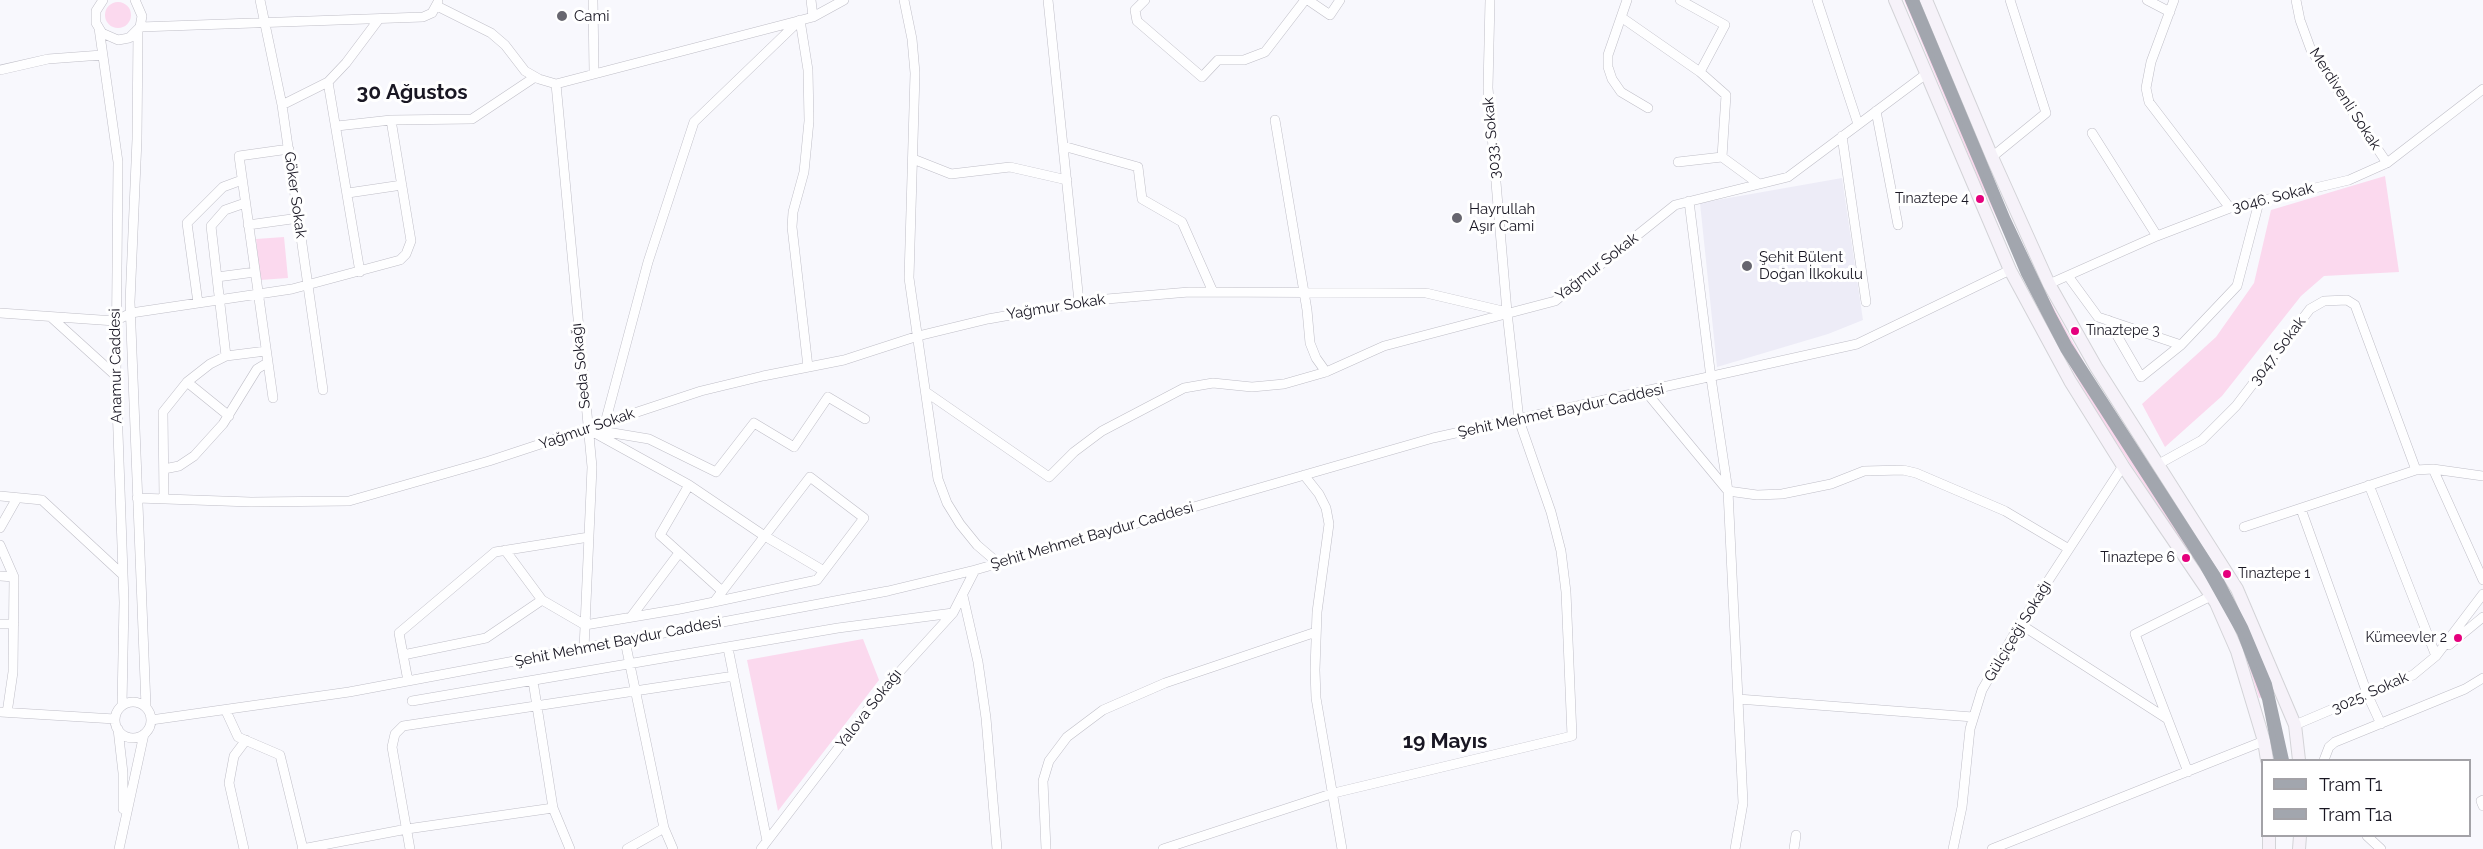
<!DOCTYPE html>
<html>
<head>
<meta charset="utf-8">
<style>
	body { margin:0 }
	#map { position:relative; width:2483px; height:849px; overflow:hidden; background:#f8f8fd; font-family:Raleway,sans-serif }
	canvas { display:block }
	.legend { position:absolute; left:2261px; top:759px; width:210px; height:78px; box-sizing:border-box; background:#fff; border:2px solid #a3a2a7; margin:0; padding:8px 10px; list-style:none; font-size:18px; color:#191723 }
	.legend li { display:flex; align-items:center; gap:12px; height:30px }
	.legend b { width:30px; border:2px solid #a3a2a7 }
</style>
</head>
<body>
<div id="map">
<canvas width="2483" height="849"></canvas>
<ul class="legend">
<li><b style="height:8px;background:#a2a6ae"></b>Tram T1</li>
<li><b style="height:8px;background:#a2a6ae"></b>Tram T1a</li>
</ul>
</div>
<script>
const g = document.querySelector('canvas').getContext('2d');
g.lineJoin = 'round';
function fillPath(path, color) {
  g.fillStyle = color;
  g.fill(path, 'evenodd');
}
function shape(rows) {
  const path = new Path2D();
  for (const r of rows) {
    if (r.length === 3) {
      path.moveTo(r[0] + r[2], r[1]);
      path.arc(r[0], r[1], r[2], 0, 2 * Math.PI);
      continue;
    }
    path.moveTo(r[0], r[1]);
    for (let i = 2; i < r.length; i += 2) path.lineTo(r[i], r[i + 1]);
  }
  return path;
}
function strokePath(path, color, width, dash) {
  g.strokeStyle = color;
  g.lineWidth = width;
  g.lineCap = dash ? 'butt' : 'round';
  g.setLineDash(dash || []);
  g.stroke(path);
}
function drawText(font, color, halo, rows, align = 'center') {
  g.font = font + ' Raleway,sans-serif';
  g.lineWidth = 6;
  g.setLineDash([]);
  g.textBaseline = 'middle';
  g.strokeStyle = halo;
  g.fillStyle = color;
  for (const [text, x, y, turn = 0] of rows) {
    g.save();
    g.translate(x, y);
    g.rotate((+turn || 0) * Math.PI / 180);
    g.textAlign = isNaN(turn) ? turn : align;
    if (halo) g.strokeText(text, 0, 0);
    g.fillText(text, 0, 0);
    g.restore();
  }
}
const built = shape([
	[1842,178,1863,320,1828,334,1717,367,1700,203]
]);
const green = shape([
	[1904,0,1919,0,1998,191,2040,283,2108,406,2229,593,2254,646,2270,695,2259,698,2243,648,2218,596,2100,418,2047,326,1978,178],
	[118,15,13],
	[2385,176,2399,272,2324,276,2301,296,2222,396,2165,447,2142,404,2216,337,2254,283,2271,210],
	[284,237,288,278,260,280,256,239],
	[863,639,879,680,778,811,747,660]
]);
const minor = shape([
	[103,0,96,11,96,23,102,33,118,40,129,38,140,27,142,16,135,0],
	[260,0,282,105,323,390],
	[593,0,594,73],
	[811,0,813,17],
	[904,0,912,39,915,73,909,278,938,479,947,503,960,524,977,545,998,563],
	[1048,0,1079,302],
	[1145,0,1135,10,1137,21,1202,77,1218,60,1244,60,1265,52,1305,0],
	[1308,0,1330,15,1340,0],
	[1627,0,1608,55,1608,67,1612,79,1621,92,1648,108],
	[1680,0,1725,25,1700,72,1726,95,1722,157,1759,184],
	[1817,0,1858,124],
	[2147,0,2170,12],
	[2174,0,2151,62,2146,88,2149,102,2230,208],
	[2296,0,2300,20,2311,50,2387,163],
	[437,6,491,33,505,45,525,71,539,79,556,84,813,17,844,0],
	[1621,17,1700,72],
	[800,20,808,70,809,121,804,172,793,212,792,227,808,367],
	[140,27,423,17,432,13,438,2],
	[99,28,118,162,116,376,124,602,122,705],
	[138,31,137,139,130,302,146,706],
	[0,70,48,59,102,55],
	[328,82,360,272],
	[556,84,592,467,584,649],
	[282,105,328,82,346,63,379,19],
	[1876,111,1898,225],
	[391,120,472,119,535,77],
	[1275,120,1307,310,1310,343,1316,358,1326,372],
	[2092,133,2157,236],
	[1842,136,1866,302],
	[1063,146,1138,167,1142,199,1182,222,1213,292],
	[1992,157,2046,113,2010,0],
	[913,159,951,174,1010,167,1067,180],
	[1678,162,1722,157],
	[348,193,402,185],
	[1689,201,1711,378,1728,491,1743,803,1735,849],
	[248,225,299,218],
	[2068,276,2098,317,2181,345,2237,286,2259,202],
	[217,277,255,272],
	[2049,284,2157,236,2230,208,2349,180,2387,163,2483,89],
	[198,303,187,223,223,187,242,180],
	[0,313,115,321,131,313,292,289,400,260,406,254,411,241,391,120,337,126],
	[52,318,116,376],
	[2108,320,2141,377,2181,345],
	[226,356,266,351],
	[187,382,229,416],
	[926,392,1049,477,1074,452,1102,431,1184,388,1213,383,1252,387,1284,384,1326,372,1384,346,1555,301,1675,205,1788,177,1926,74],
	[1646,392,1728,491,1757,495,1782,494,1831,484,1864,471,1903,470,1916,473,2005,511,2069,549],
	[273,398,239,156,289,149],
	[605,423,648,262,694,122,800,20],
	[589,429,649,439,716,472,754,423,794,447,828,397,865,419],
	[595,433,689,485,763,535,824,571],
	[2157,465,2202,440,2236,406,2310,309,2324,301,2347,300,2355,305,2416,470],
	[164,469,179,466,194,456,223,424,257,369,267,363],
	[2433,469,2483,580],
	[1304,475,1319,494,1326,508,1329,524,1317,612,1315,670,1316,698,1342,849],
	[689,485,660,535,722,591],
	[2369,485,2436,656],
	[0,496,42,500,123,575],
	[137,498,251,502,349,501,489,461,701,391,763,376,844,360,918,336,988,319,1095,300,1189,292,1426,293,1507,312],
	[164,499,163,412,187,382,210,364,226,356,211,226,225,210,245,203],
	[2301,509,2368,696,2381,724],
	[2244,527,2416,470,2433,469,2483,476],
	[0,528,17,498],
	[0,545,14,577,13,672,7,713],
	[505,550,542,600,585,625,680,609,714,602,817,580,864,518,810,477,714,602],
	[0,576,14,577],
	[963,596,978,662,986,718,997,849],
	[631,617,679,553],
	[0,624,14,624],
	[2020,624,2166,718],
	[625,641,664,828,673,849],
	[2449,645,2483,617],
	[728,648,767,841],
	[403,655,486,638,542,600],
	[408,681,399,633,495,552,589,537],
	[1738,699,1973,717],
	[412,701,838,628,953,613],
	[133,720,18],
	[226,711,238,737,280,755,303,849],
	[0,712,115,719],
	[151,720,349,692,888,591,975,570,1433,438,1857,344,2010,270],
	[2295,725,2413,675,2436,656,2483,594],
	[118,729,123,773,123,809],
	[2324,760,2329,747,2335,742,2465,689,2483,678],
	[2188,772,2135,634,2211,596],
	[2483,800,2481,801,2483,806],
	[553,808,570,849],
	[2367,836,2381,849],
	[119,849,144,734],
	[244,849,229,783,234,756,246,740],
	[302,849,407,829,553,808,533,681],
	[410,849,392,747,395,734,403,726,734,676],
	[627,849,664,828],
	[761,849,882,691,953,613,975,570],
	[1046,849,1043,781,1049,761,1067,737,1103,710,1165,683,1316,632],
	[1163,849,1334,793,1572,736,1566,592,1561,551,1551,512,1519,420,1507,312,1488,88,1490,0],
	[1794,849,1796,835],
	[1953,849,1962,807,1970,729,1982,690,2020,624,2123,466],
	[1992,849,2264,741]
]);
const major = shape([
	[1895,0,2010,270,2070,381,2123,466,2216,603,2237,651,2264,741,2267,760],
	[1926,0,1992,157,2049,284,2096,367,2237,589,2295,725,2299,760],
	[2269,849,2269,836],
	[2299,849,2300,836]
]);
const tram1 = shape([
	[1909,0,2025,274,2064,349,2203,565,2241,633,2266,699,2278,760]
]);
const tram2 = shape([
	[1915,0,2007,220,2052,315,2068,345,2219,579,2244,627,2268,684,2285,760]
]);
const markers = [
	[562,16,6,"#67666f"],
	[1980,199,5,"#e5007d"],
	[1457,218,6,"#67666f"],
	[1747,266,6,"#67666f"],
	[2075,331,5,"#e5007d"],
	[2186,558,5,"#e5007d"],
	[2227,574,5,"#e5007d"],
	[2458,638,5,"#e5007d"]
];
const busNames = [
	["Tınaztepe 4",1969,199],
	["Tınaztepe 3",2086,331,"left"],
	["Tınaztepe 6",2175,558],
	["Tınaztepe 1",2238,574,"left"],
	["Kümeevler 2",2447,638]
];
const poiNames = [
	["Cami",574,16],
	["Hayrullah",1469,209],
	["Aşır Cami",1469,226],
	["Şehit Bülent",1759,257],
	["Doğan İlkokulu",1759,274]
];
const streetNames = [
	["Merdivenli Sokak",2345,99,57],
	["3033. Sokak",1492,138,-95],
	["Göker Sokak",295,195,82],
	["3046. Sokak",2273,198,-14],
	["Yağmur Sokak",1597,267,-38],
	["Yağmur Sokak",1056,307,-9],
	["3047. Sokak",2278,351,-53],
	["Anamur Caddesi",116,366,-91],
	["Seda Sokağı",581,366,-96],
	["Şehit Mehmet Baydur Caddesi",1561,411,-12],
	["Yağmur Sokak",587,429,-19],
	["Şehit Mehmet Baydur Caddesi",1092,536,-16],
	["Gülçiçeği Sokağı",2018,631,-59],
	["Şehit Mehmet Baydur Caddesi",618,642,-11],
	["3025. Sokak",2370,693,-24],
	["Yalova Sokağı",869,709,-52]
];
const districtNames = [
	["30 Ağustos",412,93],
	["19 Mayıs",1445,742]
];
fillPath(built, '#edecf7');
fillPath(green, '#fbd9ee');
strokePath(minor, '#bfbec7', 10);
strokePath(major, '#d3d3d7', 14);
strokePath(minor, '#fefeff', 9);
strokePath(major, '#f6f2f9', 12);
strokePath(tram1, '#a2a6ae', 8);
strokePath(tram2, '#a2a6ae', 8);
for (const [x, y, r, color] of markers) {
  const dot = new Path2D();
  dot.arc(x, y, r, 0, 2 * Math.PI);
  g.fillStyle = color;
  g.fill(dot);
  strokePath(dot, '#fff', 2);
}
drawText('14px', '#191723', '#fff', busNames, 'right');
drawText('15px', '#191723', '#fff', poiNames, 'left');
drawText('15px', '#191723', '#fff', streetNames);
drawText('bold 21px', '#191723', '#fff', districtNames);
</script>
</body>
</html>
